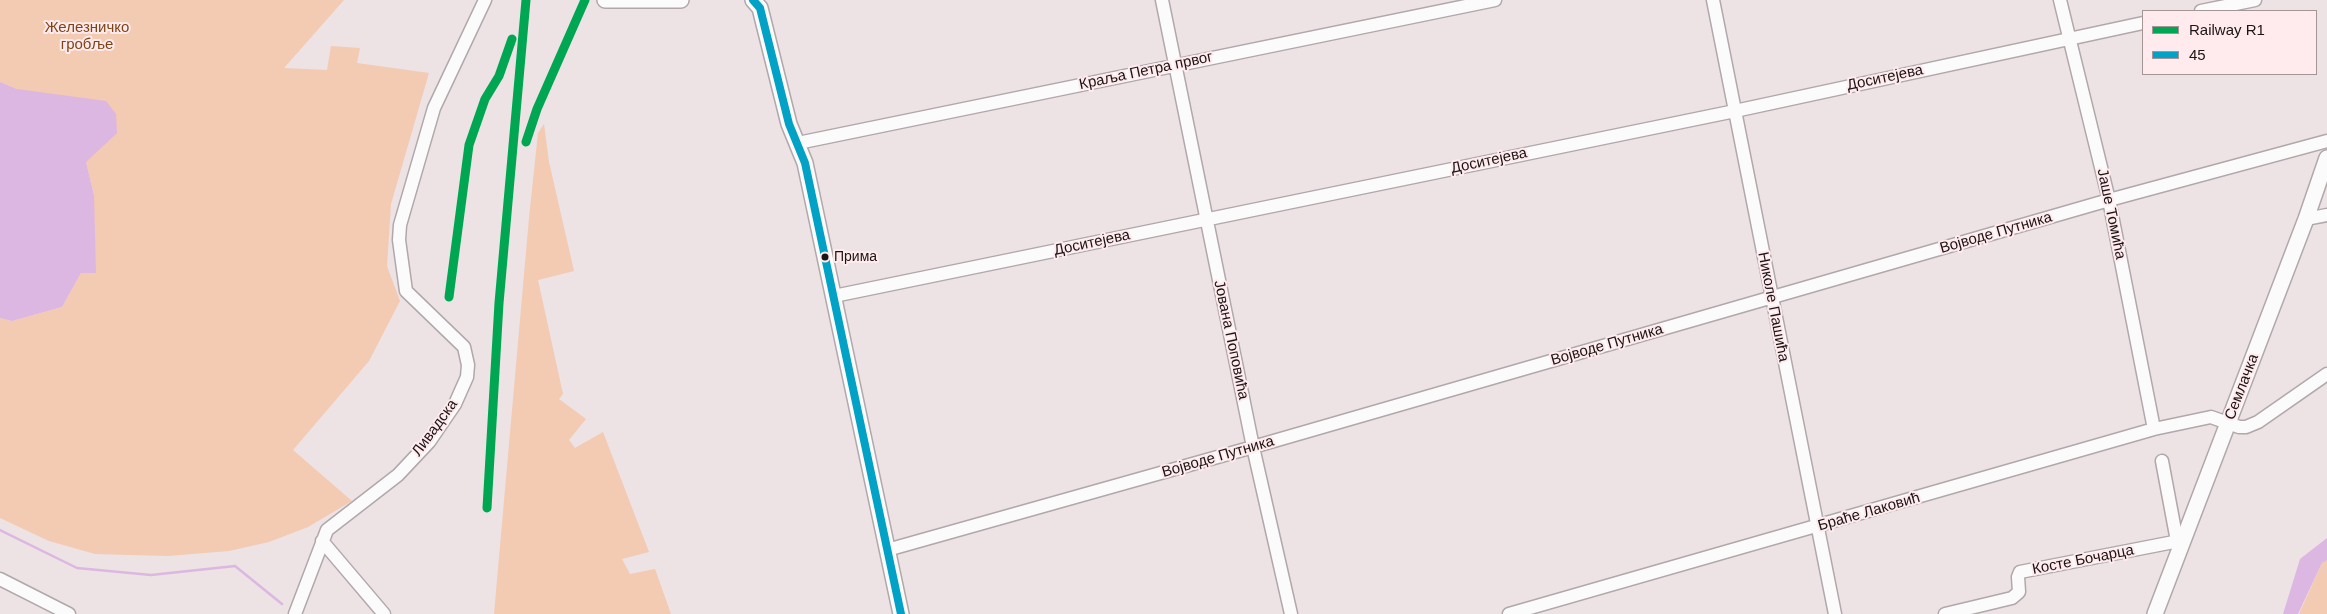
<!DOCTYPE html>
<html>
<head>
<meta charset="utf-8">
<style>
	body { margin:0 }
	#map { position:relative; width:2327px; height:614px; overflow:hidden; background:#ede2e4; font-family:Helvetica,sans-serif }
	canvas { display:block }
	.legend { position:absolute; left:2142px; top:10px; width:175px; height:65px; box-sizing:border-box; background:#ffebee; border:1px solid #a49597; margin:0; padding:6px 9px; list-style:none; font-size:15px; color:#1b1415 }
	.legend li { display:flex; align-items:center; gap:10px; height:25px }
	.legend b { width:25px; border:1px solid #a49597 }
</style>
</head>
<body>
<div id="map">
<canvas width="2327" height="614"></canvas>
<ul class="legend">
<li><b style="height:6px;background:#00a651"></b>Railway R1</li>
<li><b style="height:6px;background:#01a2c5"></b>45</li>
</ul>
</div>
<script>
const g = document.querySelector('canvas').getContext('2d');
g.lineJoin = 'round';
function fillPath(path, color) {
  g.fillStyle = color;
  g.fill(path, 'evenodd');
}
function shape(rows) {
  const path = new Path2D();
  for (const r of rows) {
    path.moveTo(r[0], r[1]);
    for (let i = 2; i < r.length; i += 2) path.lineTo(r[i], r[i + 1]);
  }
  return path;
}
function strokePath(path, color, width, dash) {
  g.strokeStyle = color;
  g.lineWidth = width;
  g.lineCap = dash ? 'butt' : 'round';
  g.setLineDash(dash || []);
  g.stroke(path);
}
function drawText(font, color, halo, rows, align = 'center') {
  g.font = font + ' Helvetica,sans-serif';
  g.lineWidth = 4;
  g.setLineDash([]);
  g.textBaseline = 'middle';
  g.strokeStyle = halo;
  g.fillStyle = color;
  for (const [text, x, y, turn = 0] of rows) {
    g.save();
    g.translate(x, y);
    g.rotate((+turn || 0) * Math.PI / 180);
    g.textAlign = isNaN(turn) ? turn : align;
    if (halo) g.strokeText(text, 0, 0);
    g.fillText(text, 0, 0);
    g.restore();
  }
}
const green = shape([
	[0,0,344,0,284,68,327,70,331,46,360,48,357,63,429,73,391,204,387,266,400,301,369,361,293,450,352,501,308,527,269,542,229,551,168,556,95,554,49,541,0,518,0,318,12,321,62,307,81,273,94,195,86,162,17,89,0,82],
	[544,124,549,162,574,271,538,280,563,394,559,399,586,419,569,440,575,448,603,432,649,552,622,559,630,574,655,569,671,614,494,614,529,218,538,133],
	[2327,560,2327,614,2299,614,2322,563]
]);
const water = shape([
	[0,82,17,89,106,101,116,114,117,133,86,162,94,195,96,273,81,273,62,307,12,321,0,318],
	[2327,538,2327,560,2322,563,2298,614,2283,614,2300,559]
]);
const stream = shape([
	[0,530,77,568,151,575,235,566,282,604]
]);
const minor = shape([
	[1162,0,1253,447,1291,614],
	[1713,0,1835,614],
	[2060,0,2109,200,2154,429],
	[2201,11,2255,0],
	[798,143,1495,0],
	[2306,219,2327,215],
	[834,296,1735,111,2143,23],
	[2162,461,2177,541],
	[322,541,384,614],
	[887,550,1253,447,2109,200,2327,141],
	[0,579,69,614],
	[295,614,327,530,398,475,429,442,455,404,467,377,468,365,464,347,406,291,399,240,400,225,434,108,485,0],
	[1509,614,2154,429,2211,417,2239,427,2246,427,2258,422,2327,374],
	[1945,614,2012,598,2019,592,2018,577,2020,572,2184,540]
]);
const major = shape([
	[605,0,681,0],
	[753,0,760,8,789,124,805,163,901,614],
	[2155,614,2306,219,2327,158]
]);
const bus1 = shape([
	[753,0,760,8,789,124,805,163,901,614]
]);
const rail1 = shape([
	[526,142,537,109,585,0],
	[449,297,469,145,485,99,499,76,512,39],
	[487,508,499,303,526,0]
]);
const markers = [
	[825,257,4.5,"#1b1415"]
];
const busNames = [
	["Прима",834,257]
];
const parkNames = [
	["Железничко",87,28],
	["гробље",87,45]
];
const streetNames = [
	["Краља Петра првог",1146,71,-12],
	["Доситејева",1885,78,-12],
	["Доситејева",1489,161,-12],
	["Јаше Томића",2111,214,78],
	["Војводе Путника",1996,233,-16],
	["Доситејева",1092,243,-12],
	["Николе Пашића",1773,307,79],
	["Јована Поповића",1231,340,78],
	["Војводе Путника",1607,345,-16],
	["Семлачка",2242,387,-69],
	["Ливадска",435,428,-54],
	["Војводе Путника",1218,457,-16],
	["Браће Лаковић",1869,512,-16],
	["Косте Бочарца",2083,560,-11]
];
fillPath(green, '#f3cab2');
fillPath(water, '#dcb7e2');
strokePath(stream, '#dcb7e2', 2.5);
strokePath(minor, '#b0a8aa', 15);
strokePath(major, '#b0a8aa', 18);
strokePath(minor, '#fcfbfb', 12);
strokePath(major, '#fcfbfb', 15);
strokePath(bus1, '#01a2c5', 8);
strokePath(rail1, '#00a651', 9);
for (const [x, y, r, color] of markers) {
  const dot = new Path2D();
  dot.arc(x, y, r, 0, 2 * Math.PI);
  g.fillStyle = color;
  g.fill(dot);
  strokePath(dot, '#ffebee', 2);
}
drawText('14px', '#1b1415', '#ffebee', busNames, 'left');
drawText('15px', '#804414', '#ffebee', parkNames);
drawText('15px', '#1b1415', '#ffebee', streetNames);
</script>
</body>
</html>
